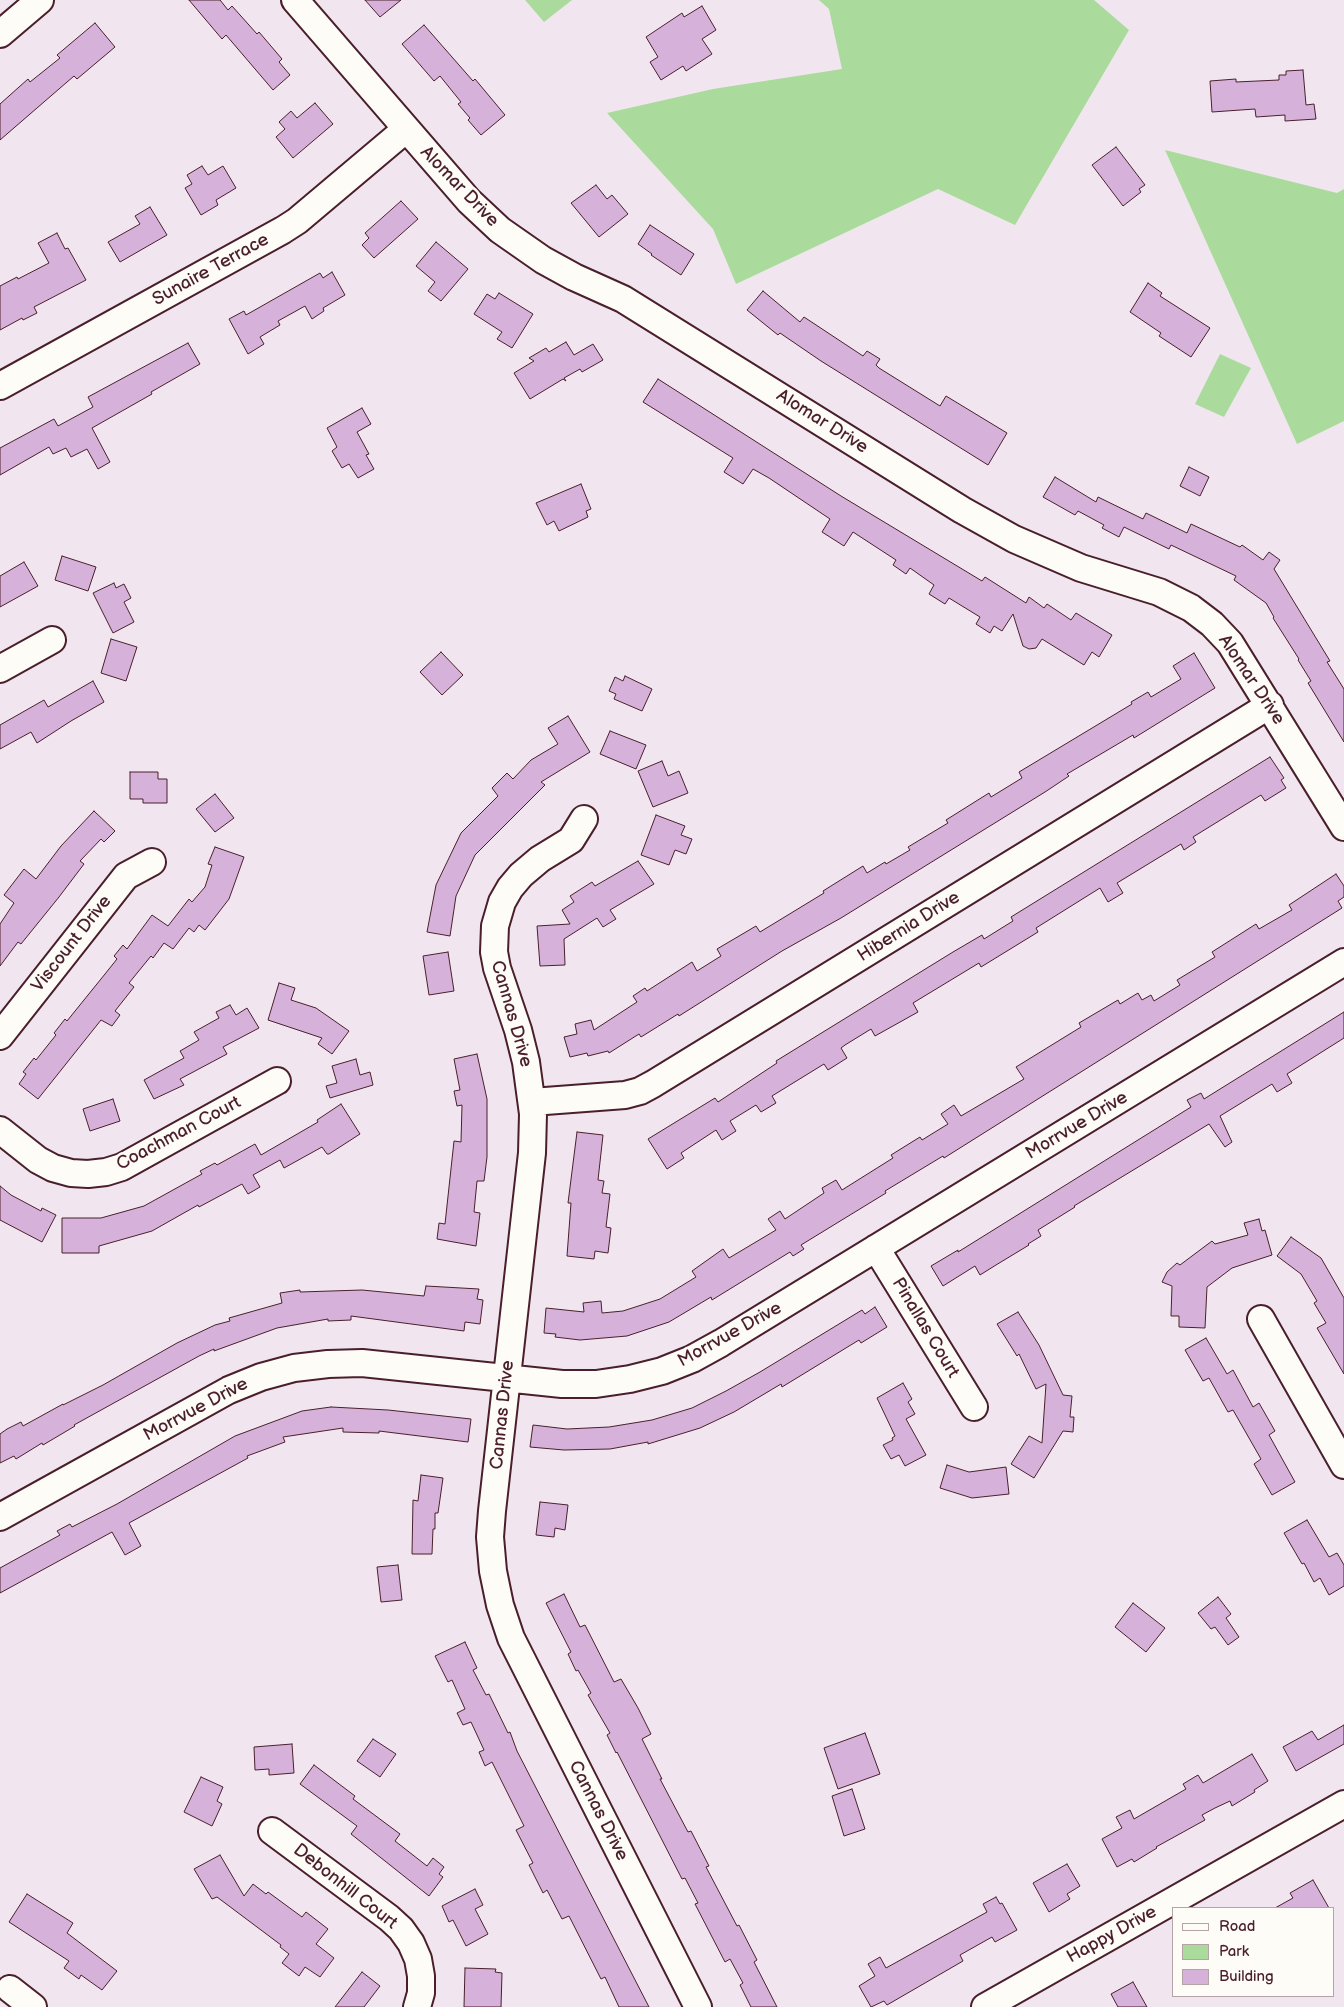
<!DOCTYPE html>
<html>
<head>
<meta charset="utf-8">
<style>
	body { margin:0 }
	#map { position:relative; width:1344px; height:2007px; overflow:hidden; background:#f1e6ef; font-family:"Balsamiq Sans",sans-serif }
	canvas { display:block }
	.legend { position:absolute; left:1172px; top:1907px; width:162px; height:90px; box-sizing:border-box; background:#fdfcf7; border:1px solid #b5a4a5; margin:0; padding:6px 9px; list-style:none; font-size:15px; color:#4a1f2b }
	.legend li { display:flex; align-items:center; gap:10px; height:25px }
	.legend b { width:25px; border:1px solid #b5a4a5 }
</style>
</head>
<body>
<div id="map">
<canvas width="1344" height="2007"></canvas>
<ul class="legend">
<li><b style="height:6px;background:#fdfcf7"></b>Road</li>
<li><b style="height:14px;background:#aadb9c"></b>Park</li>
<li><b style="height:14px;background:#d6b2db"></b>Building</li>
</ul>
</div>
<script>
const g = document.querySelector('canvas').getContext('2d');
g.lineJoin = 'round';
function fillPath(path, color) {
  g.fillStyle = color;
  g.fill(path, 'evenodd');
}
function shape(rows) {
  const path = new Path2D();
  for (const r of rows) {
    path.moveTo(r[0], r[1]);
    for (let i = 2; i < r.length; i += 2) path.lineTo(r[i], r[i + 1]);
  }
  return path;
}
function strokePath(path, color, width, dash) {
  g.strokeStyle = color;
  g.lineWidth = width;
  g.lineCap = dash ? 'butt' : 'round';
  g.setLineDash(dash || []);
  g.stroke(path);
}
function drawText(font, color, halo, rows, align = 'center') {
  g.font = font + ' "Balsamiq Sans",sans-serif';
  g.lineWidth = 5;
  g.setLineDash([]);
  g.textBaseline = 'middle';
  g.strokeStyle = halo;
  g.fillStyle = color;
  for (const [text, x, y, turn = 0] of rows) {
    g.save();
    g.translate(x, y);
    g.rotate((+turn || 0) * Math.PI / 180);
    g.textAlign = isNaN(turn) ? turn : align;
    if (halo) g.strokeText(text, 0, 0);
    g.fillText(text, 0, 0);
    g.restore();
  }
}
const green = shape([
	[525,0,572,0,544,22],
	[819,0,1094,0,1129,30,1015,225,938,189,736,284,713,229,607,113,713,89,842,69,829,9],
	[1165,150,1337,193,1344,189,1344,421,1297,444],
	[1220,354,1251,368,1224,417,1195,404]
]);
const building = shape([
	[189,0,220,0,228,10,232,6,257,34,259,32,282,59,279,62,290,75,273,90,226,35,222,39,189,0],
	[365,0,401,0,380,17,365,0],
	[702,6,716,30,702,39,712,54,686,71,683,66,661,80,650,62,658,57,646,37,682,13,684,17,702,6],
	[95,23,115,47,77,79,74,76,0,140,0,104,28,79,30,82,60,58,57,55,95,23],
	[424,25,473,81,475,79,505,115,481,135,468,120,470,118,458,104,461,102,440,76,434,81,402,44,424,25],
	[1303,70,1306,105,1314,104,1316,119,1285,121,1285,115,1256,117,1255,109,1212,112,1210,81,1236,79,1236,82,1279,80,1279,75,1286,75,1286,71,1303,70],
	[315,103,333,124,293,158,276,137,285,129,279,122,291,111,297,118,315,103],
	[1116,147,1145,185,1139,189,1141,192,1123,206,1092,165,1116,147],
	[202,166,208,175,223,166,236,188,216,200,218,205,201,215,185,188,192,184,187,175,202,166],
	[596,185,607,199,612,195,628,214,599,237,571,203,596,185],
	[401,201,418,219,374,258,362,245,369,238,365,233,401,201],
	[150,207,167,235,120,262,108,242,140,224,135,216,150,207],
	[650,225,694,254,681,275,651,255,652,254,638,244,650,225],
	[57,233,65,249,68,248,86,280,34,307,37,313,23,320,22,318,0,330,0,286,17,277,18,279,49,263,38,243,57,233],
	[436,242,468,269,441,301,428,291,435,282,416,266,436,242],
	[332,272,345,295,323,308,324,311,312,319,305,306,278,321,280,325,260,337,264,344,248,354,229,319,244,311,246,315,320,273,323,278,332,272],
	[1148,283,1162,293,1160,296,1210,328,1191,357,1159,336,1161,333,1130,312,1148,283],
	[763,291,800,322,804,317,863,356,867,351,880,359,876,365,879,368,940,406,946,396,1007,433,988,465,821,361,780,333,778,335,747,310,763,291],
	[499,293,533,314,512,348,497,339,502,332,474,314,487,294,495,299,499,293],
	[566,342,574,355,593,344,603,360,582,372,580,369,564,378,566,381,563,379,530,399,514,373,534,361,529,358,546,348,549,352,566,342],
	[188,343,200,364,151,392,152,394,92,428,110,462,98,469,87,449,71,457,66,448,53,454,49,447,0,475,0,448,54,419,58,426,93,407,88,397,188,343],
	[658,379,841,496,982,581,985,577,1026,603,1029,597,1044,608,1047,604,1071,620,1076,613,1112,635,1099,657,1092,652,1084,665,1042,639,1036,648,1029,649,1023,646,1013,614,1002,631,994,626,990,633,976,624,980,617,949,598,945,604,929,594,934,585,910,568,906,574,893,565,896,560,853,532,844,546,822,532,830,519,769,478,753,469,743,484,724,472,733,458,643,402,658,379],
	[362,408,371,424,357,432,369,454,366,455,374,469,358,478,349,464,342,468,332,451,337,447,327,428,362,408],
	[1189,467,1209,477,1200,496,1180,486,1189,467],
	[1055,477,1096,502,1098,497,1143,519,1146,513,1187,533,1191,524,1240,547,1242,545,1263,560,1269,552,1280,560,1274,569,1330,661,1327,662,1344,689,1344,742,1308,683,1311,681,1298,660,1299,659,1273,618,1274,617,1266,603,1234,580,1236,576,1171,545,1169,549,1124,527,1119,537,1102,528,1104,525,1078,511,1075,515,1043,497,1055,477],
	[581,484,591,509,586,511,588,517,559,531,554,521,547,525,536,503,581,484],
	[62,556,96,567,88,591,55,580,62,556],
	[24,562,38,586,0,607,0,576,24,562],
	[114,583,116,588,124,584,131,598,124,602,134,622,113,633,93,593,114,583],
	[111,639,137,647,126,681,101,673,111,639],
	[441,652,463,675,442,695,420,672,441,652],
	[1194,653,1215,688,1134,738,1133,735,1067,774,1069,776,1045,792,841,918,782,951,679,1016,678,1014,641,1037,639,1034,609,1053,608,1051,588,1056,587,1053,570,1057,564,1037,577,1034,575,1024,591,1020,594,1030,637,1002,633,996,645,988,647,991,692,962,697,971,721,956,717,949,756,926,760,932,824,893,823,891,863,866,867,873,885,862,886,864,910,850,908,847,948,823,946,820,989,793,991,797,1022,778,1019,772,1132,704,1131,702,1148,692,1151,697,1181,679,1173,666,1194,653],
	[625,676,652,689,642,711,614,699,616,694,609,691,615,677,623,681,625,676],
	[93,681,104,702,71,721,37,743,31,732,0,749,0,725,44,700,48,707,93,681],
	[568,716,590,752,541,782,545,785,475,855,456,896,450,936,427,932,436,885,461,833,498,796,492,788,507,773,513,779,531,760,558,744,548,728,568,716],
	[610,731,646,745,636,769,600,754,610,731],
	[1270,757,1284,778,1281,780,1286,788,1265,801,1261,795,1193,837,1196,842,1184,850,1181,844,1117,883,1123,893,1108,902,1100,888,1036,928,1038,932,981,967,979,963,913,1003,918,1012,875,1036,871,1029,845,1045,841,1048,847,1058,828,1070,824,1064,772,1096,776,1103,761,1112,756,1105,730,1121,736,1131,722,1140,716,1130,681,1153,684,1158,667,1169,648,1139,715,1098,718,1102,777,1063,776,1061,953,952,982,935,984,939,1013,921,1011,917,1270,757],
	[662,761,668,776,679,771,688,793,653,807,638,771,662,761],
	[130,772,158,772,158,779,167,779,167,803,143,803,143,799,130,799,130,772],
	[215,794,234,818,215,832,196,809,215,794],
	[94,811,115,831,104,842,101,839,80,861,84,864,59,897,21,944,18,942,0,966,0,924,14,903,4,895,24,869,36,879,61,846,94,811],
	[656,815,685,826,681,835,692,839,686,854,675,850,669,865,641,855,656,815],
	[215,847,244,857,229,899,205,930,199,925,194,932,189,928,173,949,164,943,153,958,151,956,129,983,134,987,115,1011,120,1015,112,1026,101,1020,38,1099,19,1084,26,1074,23,1072,34,1058,36,1060,56,1035,54,1033,65,1019,67,1021,105,974,117,959,114,956,123,945,127,949,152,915,168,926,189,899,192,902,205,887,212,865,208,864,215,847],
	[638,861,654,884,610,910,616,919,603,927,597,918,564,939,565,965,540,966,537,926,570,924,562,910,574,902,570,896,592,882,595,886,638,861],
	[1336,874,1344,886,1344,897,1338,901,1342,908,944,1158,943,1156,885,1191,886,1193,801,1245,804,1249,793,1256,790,1252,712,1300,711,1297,669,1322,627,1336,580,1340,555,1337,556,1334,544,1333,546,1308,584,1312,583,1303,601,1301,602,1313,623,1311,660,1299,696,1277,692,1271,723,1249,729,1258,776,1230,768,1219,780,1211,785,1219,824,1193,822,1188,836,1180,842,1190,893,1158,891,1155,920,1137,922,1140,948,1124,941,1114,954,1105,961,1116,1024,1079,1016,1067,1081,1027,1079,1023,1118,1000,1120,1004,1138,993,1142,1000,1151,995,1154,1001,1180,985,1177,980,1215,957,1212,952,1256,924,1259,929,1292,910,1289,905,1336,874],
	[448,952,454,991,429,995,423,956,448,952],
	[279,983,295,988,291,1000,316,1008,349,1031,332,1054,318,1044,322,1038,268,1020,279,983],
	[230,1005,236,1015,247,1008,259,1028,223,1047,227,1054,180,1079,184,1085,154,1099,144,1080,184,1058,180,1051,199,1040,194,1032,219,1018,216,1012,230,1005],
	[1344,1012,1344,1038,1287,1074,1292,1083,1277,1092,1272,1084,1220,1116,1232,1142,1225,1147,1209,1124,1074,1206,1075,1207,1038,1230,1041,1236,1028,1244,1029,1245,996,1265,980,1275,975,1266,943,1286,931,1266,958,1250,958,1252,1191,1107,1187,1100,1201,1093,1204,1099,1344,1012],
	[477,1054,487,1099,487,1157,484,1181,477,1181,474,1212,480,1213,476,1246,437,1239,439,1223,445,1224,454,1141,461,1142,462,1105,457,1106,454,1091,460,1090,454,1059,477,1054],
	[356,1059,360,1075,370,1072,373,1085,330,1098,326,1086,337,1083,332,1066,356,1059],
	[113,1099,120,1121,90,1131,83,1109,113,1099],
	[341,1104,360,1134,329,1154,327,1154,322,1147,284,1168,280,1160,253,1175,260,1187,248,1194,242,1184,199,1207,198,1205,152,1231,99,1246,99,1253,62,1253,62,1218,101,1218,144,1206,202,1174,200,1171,215,1163,217,1165,255,1144,261,1155,318,1122,317,1120,341,1104],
	[577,1132,603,1135,598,1180,604,1181,602,1193,610,1194,606,1227,611,1228,608,1253,595,1251,594,1259,567,1256,571,1203,568,1203,577,1132],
	[0,1186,11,1195,41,1211,42,1208,56,1215,42,1242,0,1220,0,1186],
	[1259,1219,1262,1231,1265,1230,1272,1255,1232,1268,1207,1287,1205,1328,1179,1327,1179,1316,1171,1316,1172,1286,1162,1282,1167,1272,1177,1263,1180,1265,1212,1241,1215,1244,1248,1235,1244,1223,1259,1219],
	[1291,1237,1321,1258,1344,1298,1344,1374,1317,1328,1326,1323,1314,1303,1317,1301,1301,1274,1277,1256,1291,1237],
	[426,1286,479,1289,477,1299,483,1300,480,1324,465,1322,464,1331,351,1316,351,1320,328,1321,328,1319,277,1328,214,1351,214,1349,199,1356,74,1425,75,1426,43,1445,42,1443,16,1459,14,1456,0,1463,0,1434,7,1429,21,1422,23,1426,63,1404,63,1405,103,1385,177,1343,215,1325,230,1321,229,1318,282,1303,280,1293,300,1290,300,1292,362,1290,424,1296,426,1286],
	[875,1307,887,1327,861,1343,859,1340,782,1387,781,1384,734,1412,700,1428,648,1444,648,1442,610,1449,564,1450,530,1447,533,1425,567,1429,609,1427,652,1420,692,1408,726,1391,760,1372,862,1310,865,1314,875,1307],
	[1018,1312,1039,1345,1063,1395,1072,1396,1070,1417,1074,1417,1073,1432,1063,1431,1034,1478,1011,1464,1029,1436,1042,1443,1046,1384,1036,1389,1019,1354,1017,1356,997,1324,1018,1312],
	[1206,1338,1227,1374,1233,1370,1253,1407,1259,1403,1275,1431,1269,1435,1295,1482,1272,1495,1254,1464,1261,1459,1233,1410,1228,1412,1209,1378,1203,1381,1185,1350,1206,1338],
	[903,1383,912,1399,908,1402,915,1414,906,1419,926,1455,905,1466,899,1455,891,1459,883,1445,893,1440,892,1438,895,1436,877,1398,903,1383],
	[331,1407,388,1410,471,1419,468,1442,379,1431,379,1433,343,1432,343,1428,283,1437,285,1442,247,1456,248,1458,129,1523,141,1546,125,1555,112,1532,0,1593,0,1568,60,1535,57,1531,70,1524,72,1527,117,1504,235,1436,302,1411,331,1407],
	[947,1465,969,1472,1006,1467,1009,1494,972,1498,940,1488,947,1465],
	[421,1475,443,1478,438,1513,435,1513,435,1529,433,1529,432,1554,412,1554,413,1500,418,1501,421,1475],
	[540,1502,568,1505,565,1530,555,1528,554,1537,536,1535,540,1502],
	[1307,1520,1329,1557,1337,1553,1344,1565,1344,1586,1329,1595,1320,1578,1314,1582,1304,1563,1302,1564,1284,1533,1307,1520],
	[398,1565,402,1600,381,1602,377,1567,398,1565],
	[564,1594,580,1627,585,1625,614,1682,621,1679,638,1708,651,1734,642,1739,662,1779,660,1779,688,1832,691,1831,709,1866,706,1867,737,1926,739,1925,757,1960,754,1962,777,2007,751,2007,740,1985,743,1983,730,1959,725,1962,695,1904,698,1903,685,1878,682,1879,617,1752,616,1753,607,1735,610,1733,588,1695,591,1693,578,1670,576,1671,568,1654,571,1652,546,1603,564,1594],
	[1218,1597,1231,1614,1226,1618,1239,1637,1228,1645,1215,1627,1211,1629,1198,1613,1218,1597],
	[1133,1603,1165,1628,1146,1652,1115,1627,1133,1603],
	[465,1642,477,1668,473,1670,486,1695,489,1694,508,1733,510,1732,517,1751,649,2007,619,2007,605,1977,601,1979,569,1916,562,1919,547,1890,543,1893,529,1865,533,1863,516,1830,524,1826,492,1762,485,1766,479,1752,484,1750,471,1722,463,1725,457,1713,465,1709,452,1680,448,1682,435,1656,465,1642],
	[1344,1725,1344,1744,1296,1771,1283,1747,1312,1731,1318,1740,1344,1725],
	[865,1733,880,1774,838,1789,824,1748,865,1733],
	[373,1739,396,1754,380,1777,357,1761,373,1739],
	[292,1744,294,1773,269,1775,269,1769,255,1770,254,1747,292,1744],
	[1252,1754,1268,1781,1254,1790,1255,1792,1232,1806,1230,1801,1215,1808,1202,1815,1205,1820,1156,1847,1157,1848,1134,1862,1132,1859,1117,1867,1102,1839,1122,1828,1116,1817,1130,1810,1134,1819,1186,1789,1183,1784,1198,1775,1203,1783,1252,1754],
	[314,1765,355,1796,353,1799,400,1834,395,1841,427,1866,433,1858,444,1867,439,1874,443,1877,429,1896,351,1834,357,1826,300,1784,314,1765],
	[201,1777,223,1787,217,1801,222,1804,212,1826,184,1812,201,1777],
	[852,1789,865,1829,844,1836,832,1796,852,1789],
	[220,1855,244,1896,253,1884,266,1894,268,1892,302,1917,306,1912,328,1929,316,1944,334,1958,320,1977,305,1967,299,1976,282,1963,289,1954,280,1947,281,1945,217,1897,212,1899,194,1869,220,1855],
	[1067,1864,1080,1886,1067,1894,1070,1899,1049,1912,1033,1883,1067,1864],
	[1313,1880,1329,1908,1275,1908,1293,1898,1290,1893,1313,1880],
	[475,1889,483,1905,475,1909,488,1934,466,1946,453,1920,449,1922,442,1906,475,1889],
	[27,1894,73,1923,67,1933,117,1971,102,1990,81,1975,79,1979,64,1968,69,1961,9,1922,27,1894],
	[996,1897,1000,1904,1002,1903,1017,1930,995,1942,992,1937,960,1955,963,1961,887,2005,884,2001,871,2007,859,1986,875,1976,868,1964,880,1957,886,1968,987,1912,983,1904,996,1897],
	[465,1968,496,1969,495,1972,502,1973,501,2007,464,2007,465,1968],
	[362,1972,380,1986,364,2007,335,2007,362,1972],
	[1133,1982,1147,2007,1118,2007,1111,1994,1133,1982]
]);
const minor = shape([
	[295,0,469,201,500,230,543,260,574,277,623,299,962,510,1014,539,1081,568,1159,592,1191,608,1212,624,1230,643,1344,827],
	[0,34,40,0],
	[0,386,283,230,297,221,405,130],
	[0,669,52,640],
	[584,819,571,840,540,859,521,875,510,888,502,902,495,926,494,952,497,968,518,1030,526,1062,533,1114,532,1153,492,1511,490,1537,493,1571,500,1605,511,1638,698,2007],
	[0,1036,126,876,152,862],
	[532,1102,625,1095,640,1091,653,1084,1270,705],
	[0,1130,38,1160,53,1168,71,1173,88,1174,106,1172,122,1167,277,1081],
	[876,1248,974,1407],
	[1261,1319,1344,1465],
	[0,1517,229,1390,261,1377,294,1368,328,1364,362,1363,562,1384,596,1384,630,1379,662,1371,692,1359,721,1343,1344,962],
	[272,1831,389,1918,401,1929,411,1943,418,1959,421,1976,421,1993,417,2007],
	[10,1989,33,2007],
	[985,2007,1344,1804]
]);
const streetNames = [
	["Alomar Drive",459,187,46],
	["Sunaire Terrace",211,270,-29],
	["Alomar Drive",822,422,32],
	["Alomar Drive",1251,680,56],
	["Hibernia Drive",909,927,-32],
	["Viscount Drive",72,944,-52],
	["Cannas Drive",511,1014,74],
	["Morrvue Drive",1077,1126,-31],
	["Coachman Court",179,1134,-28],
	["Pinallas Court",925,1328,59],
	["Morrvue Drive",730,1335,-29],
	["Morrvue Drive",196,1410,-28],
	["Cannas Drive",503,1415,-84],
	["Cannas Drive",598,1811,63],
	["Debonhill Court",345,1887,38],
	["Happy Drive",1112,1935,-29]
];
fillPath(green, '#aadb9c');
fillPath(building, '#d6b2db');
strokePath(building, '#4a1f2b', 1);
strokePath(minor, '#4a1f2b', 30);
strokePath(minor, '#fdfcf7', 26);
drawText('18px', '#4a1f2b', '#fdfcf7', streetNames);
</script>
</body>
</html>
